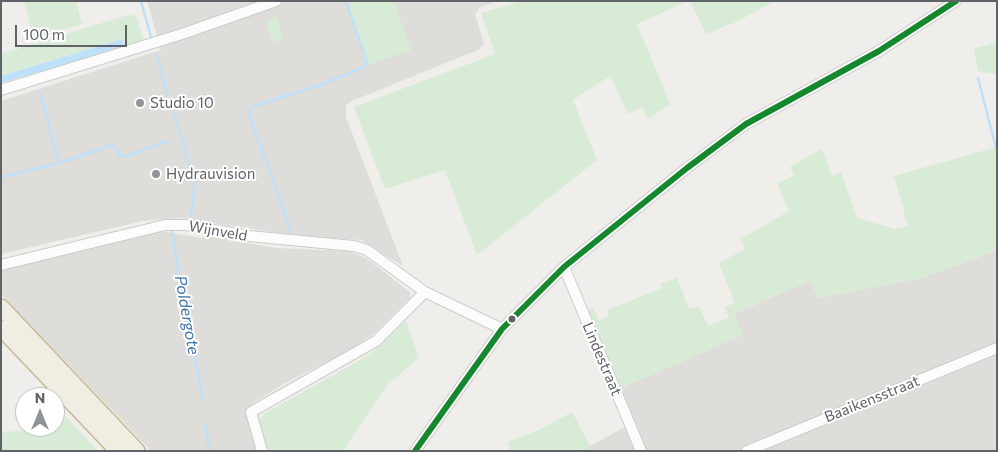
<!DOCTYPE html>
<html>
<head>
<meta charset="utf-8">
<style>
	body { margin:0 }
	#map { position:relative; width:998px; height:452px; overflow:hidden; background:#efeeea; font-family:Commissioner,sans-serif }
	canvas { display:block }
	.frame { position:absolute; inset:0; border:2px solid #5f6368; pointer-events:none }
	.north { position:absolute; left:15px; top:387px; width:50px; height:50px; box-sizing:border-box; background:#fff; border:1px solid #bfc1c3; border-radius:50%; rotate:0deg; font-size:14px; font-weight:700; line-height:20px; text-align:center; color:#5f6368 }
	.north::after { content:''; display:block; margin:auto; width:18px; height:22px; background:#919496; clip-path:polygon(50% 0,100% 100%,50% 72%,0 100%) }
	.scale { position:absolute; left:15px; top:25px; width:112px; height:22px; box-sizing:border-box; border:2px solid #5f6368; border-top:0; padding-left:6px; font-size:15px; line-height:18px; white-space:nowrap; color:#5f6368; -webkit-text-stroke:4px #fff; paint-order:stroke }
</style>
</head>
<body>
<div id="map">
<canvas width="998" height="452"></canvas>
<div class="frame"></div>
<div class="north">N</div>
<div class="scale">100 m</div>
</div>
<script>
const g = document.querySelector('canvas').getContext('2d');
g.lineJoin = 'round';
function fillPath(path, color) {
  g.fillStyle = color;
  g.fill(path, 'evenodd');
}
function shape(rows) {
  const path = new Path2D();
  for (const r of rows) {
    path.moveTo(r[0], r[1]);
    for (let i = 2; i < r.length; i += 2) path.lineTo(r[i], r[i + 1]);
  }
  return path;
}
function strokePath(path, color, width, dash) {
  g.strokeStyle = color;
  g.lineWidth = width;
  g.lineCap = dash ? 'butt' : 'round';
  g.setLineDash(dash || []);
  g.stroke(path);
}
function drawText(font, color, halo, rows, align = 'center') {
  g.font = font + ' Commissioner,sans-serif';
  g.lineWidth = 4;
  g.setLineDash([]);
  g.textBaseline = 'middle';
  g.strokeStyle = halo;
  g.fillStyle = color;
  for (const [text, x, y, turn = 0] of rows) {
    g.save();
    g.translate(x, y);
    g.rotate((+turn || 0) * Math.PI / 180);
    g.textAlign = isNaN(turn) ? turn : align;
    if (halo) g.strokeText(text, 0, 0);
    g.fillText(text, 0, 0);
    g.restore();
  }
}
const industrial = shape([
	[147,1,497,1,479,8,475,14,484,44,478,50,352,101,346,105,346,117,403,266,361,240,292,235,180,218,143,221,1,254,1,101,161,50],
	[161,231,201,238,206,236,276,248,349,251,366,258,410,292,410,298,376,332,352,349,285,383,255,402,260,420,260,435,264,451,151,451,1,294,1,268],
	[997,250,997,451,581,451,625,427,612,392,742,335,734,314,811,280,818,298,921,278]
]);
const green = shape([
	[24,1,76,1,82,24,33,39],
	[346,1,394,1,411,50,368,65],
	[523,1,688,1,637,24,670,104,648,119,642,107,628,114,610,76,573,100,597,160,477,255,445,170,385,189,354,107,495,54,481,13],
	[690,1,775,1,736,22,706,34],
	[128,15,136,16,144,41,124,47,121,39,1,76,1,54],
	[276,17,284,39,273,42,266,21],
	[997,42,997,74,978,71,974,49],
	[997,147,997,250,921,278,818,298,811,280,734,314,743,335,621,388,588,309,593,308,599,320,609,316,607,310,663,288,660,284,677,278,689,309,699,306,708,326,729,318,725,307,735,303,719,263,745,249,741,239,789,211,777,183,794,176,790,167,822,149,832,176,841,172,857,218,895,229,908,226,894,176],
	[406,321,419,358,388,384,343,451,264,451,260,435,260,420,264,414,369,355],
	[25,400,25,427,55,427,55,405,98,451,1,451,1,433,23,430,20,402],
	[572,412,590,446,581,451,510,451,508,442,537,431]
]);
const water = shape([
	[122,39,124,47,1,83,1,76]
]);
const stream = shape([
	[141,1,151,37],
	[156,54,195,184,191,216],
	[978,78,997,152],
	[40,92,59,163],
	[1,177,59,163,113,145,119,155,124,157,168,141],
	[172,232,185,313,203,398],
	[292,235,249,113,252,107,325,83,364,67,367,62,346,1],
	[205,423,209,451]
]);
const minor = shape([
	[1,90,182,34,276,1],
	[1,265,165,225,186,225,249,236,354,246,367,250,425,292,502,329],
	[564,267,641,451],
	[262,451,251,412,376,341,425,292],
	[415,451,502,329,564,267,687,168,746,124,879,51,956,1],
	[747,451,997,348]
]);
const highway = shape([
	[1,307,137,451],
	[1,328,118,451]
]);
const bus1 = shape([
	[415,451,502,329,564,267,687,168,746,124,879,51,956,1]
]);
const markers = [
	[140,103,5,"#919496"],
	[156,174,5,"#919496"],
	[512,319,4.5,"#5f6368"]
];
const poiNames = [
	["Studio 10",150,103],
	["Hydrauvision",166,174]
];
const streetNames = [
	["Wijnveld",218,231,10],
	["Lindestraat",602,359,67],
	["Baaikensstraat",872,399,-22]
];
const waterNames = [
	["Poldergote",187,315,80]
];
fillPath(industrial, '#dfddda');
fillPath(green, '#d8ebd6');
fillPath(water, '#bfe0f9');
strokePath(stream, '#bfe0f9', 2.5);
strokePath(minor, '#cbcccc', 12);
strokePath(highway, '#c8b996', 18);
strokePath(minor, '#fdfcfc', 10);
strokePath(highway, '#f0ede3', 15);
strokePath(bus1, '#15882e', 6);
for (const [x, y, r, color] of markers) {
  const dot = new Path2D();
  dot.arc(x, y, r, 0, 2 * Math.PI);
  g.fillStyle = color;
  g.fill(dot);
  strokePath(dot, '#fff', 2);
}
drawText('15px', '#5f6368', '#fff', poiNames, 'left');
drawText('15px', '#5f6368', '#fff', streetNames);
drawText('italic 16px', '#4174aa', '#fff', waterNames);
</script>
</body>
</html>
